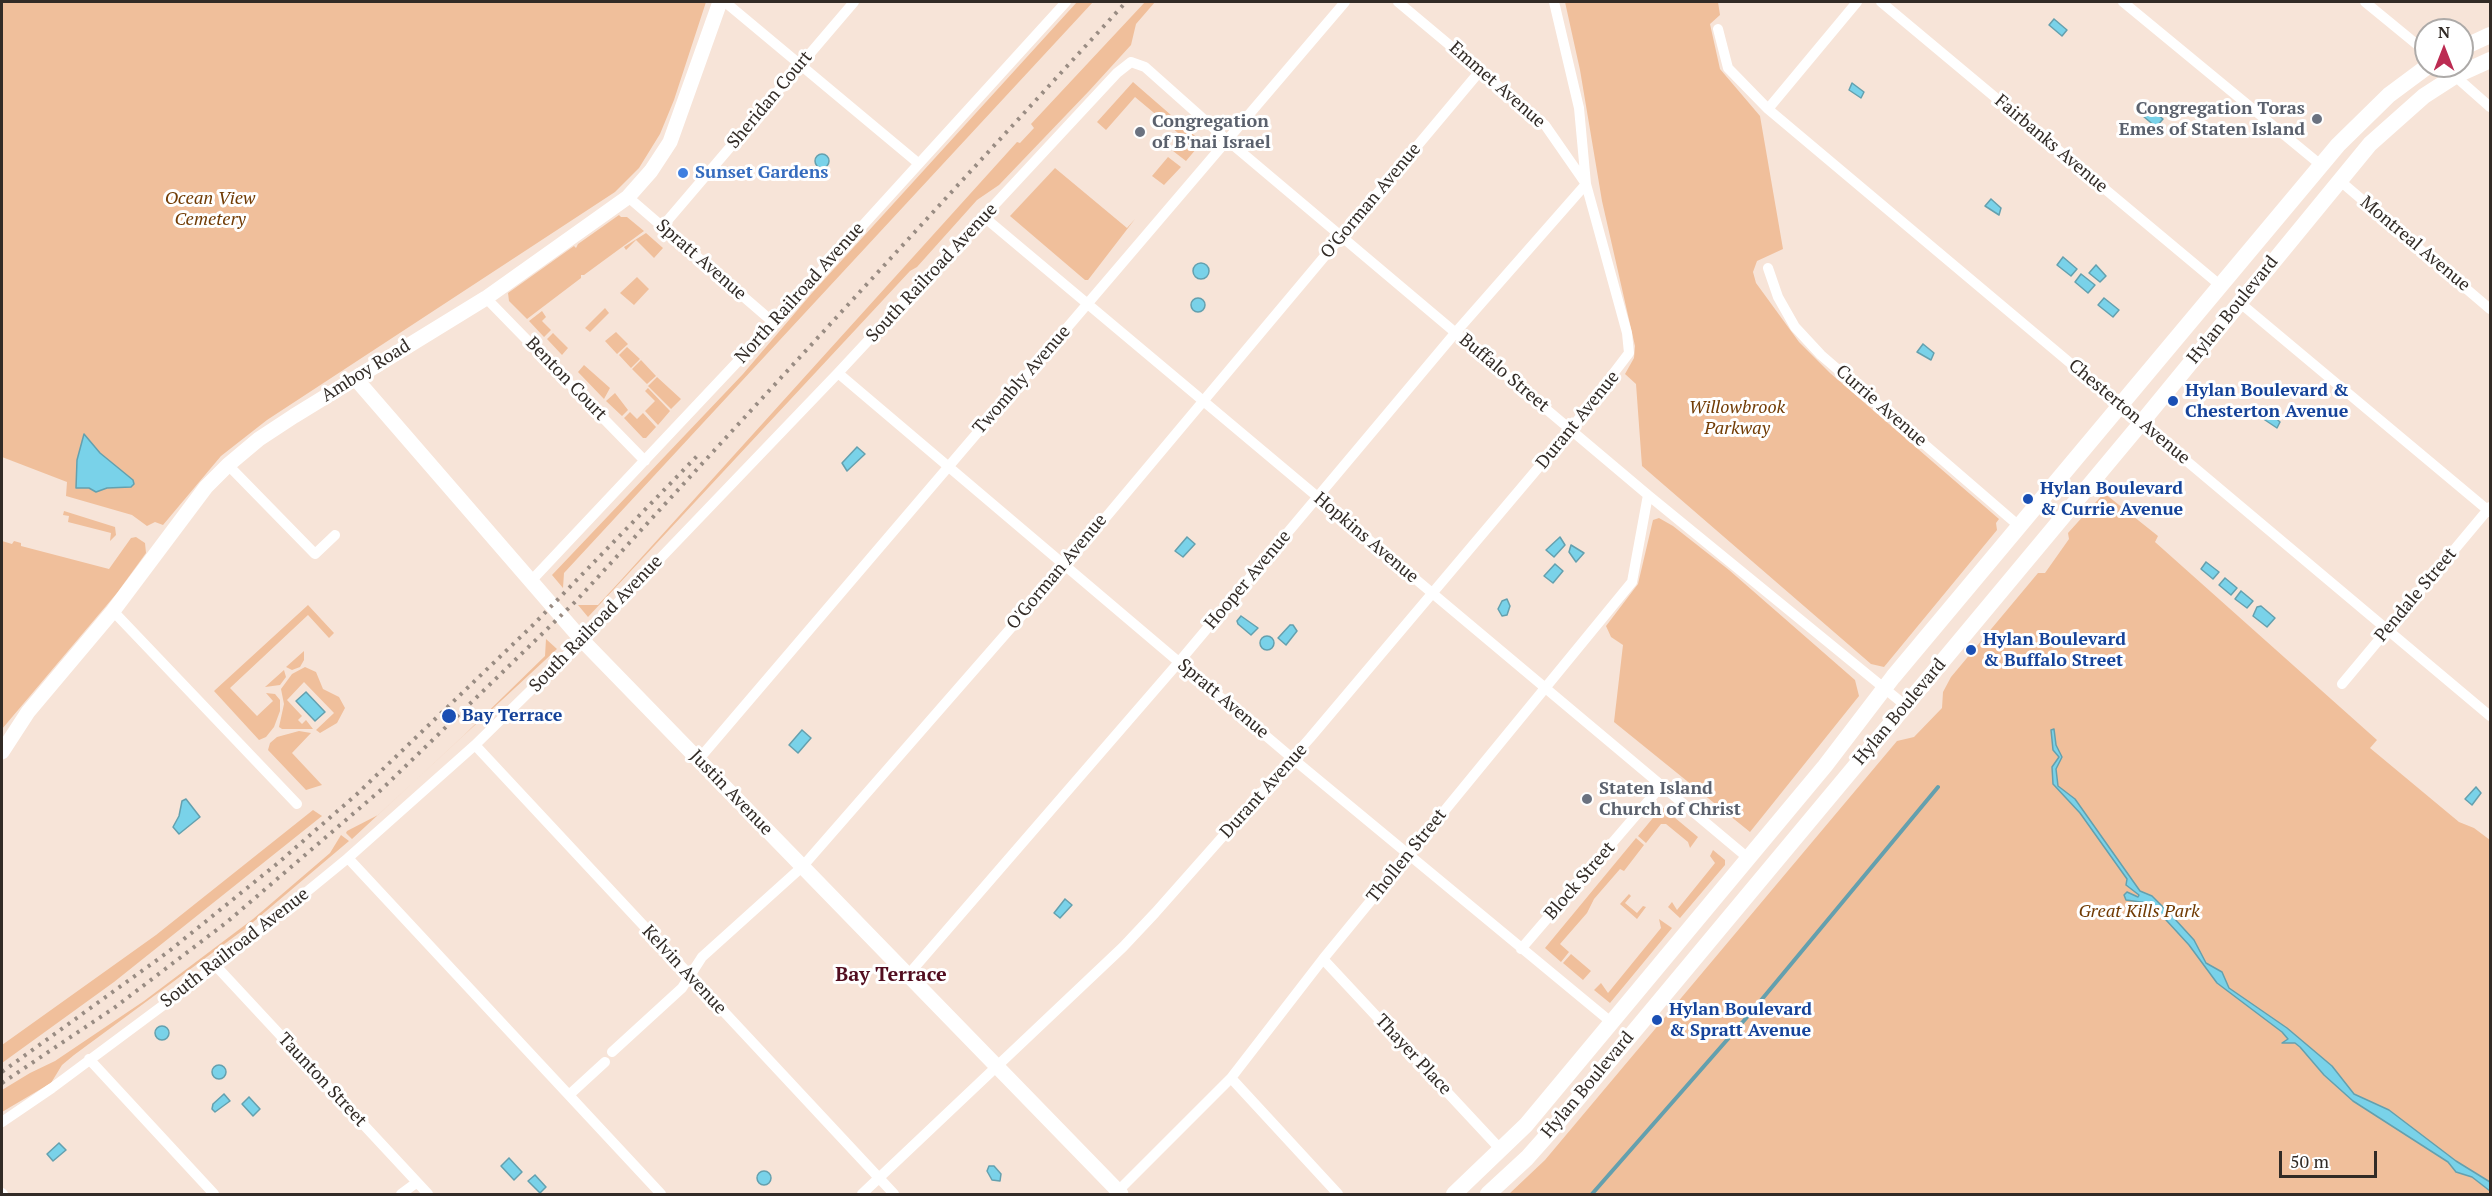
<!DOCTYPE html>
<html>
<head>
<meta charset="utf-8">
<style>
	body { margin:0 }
	#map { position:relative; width:2492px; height:1196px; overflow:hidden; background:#f7e4d8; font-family:"PT Serif",serif }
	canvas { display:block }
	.frame { position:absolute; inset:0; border:3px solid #322b26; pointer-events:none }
	.north { position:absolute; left:2414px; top:18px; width:60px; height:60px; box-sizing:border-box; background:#fff; border:2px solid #adaaa8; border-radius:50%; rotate:0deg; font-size:16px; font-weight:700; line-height:24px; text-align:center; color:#322b26 }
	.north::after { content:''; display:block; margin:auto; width:21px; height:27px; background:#bc2c52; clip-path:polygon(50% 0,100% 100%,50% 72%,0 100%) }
	.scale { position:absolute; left:2279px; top:1151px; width:98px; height:27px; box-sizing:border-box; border:3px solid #322b26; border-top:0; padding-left:8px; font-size:18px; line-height:21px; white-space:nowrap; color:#322b26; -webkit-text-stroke:4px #fff; paint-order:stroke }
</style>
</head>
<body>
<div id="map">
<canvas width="2492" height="1196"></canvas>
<div class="frame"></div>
<div class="north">N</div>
<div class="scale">50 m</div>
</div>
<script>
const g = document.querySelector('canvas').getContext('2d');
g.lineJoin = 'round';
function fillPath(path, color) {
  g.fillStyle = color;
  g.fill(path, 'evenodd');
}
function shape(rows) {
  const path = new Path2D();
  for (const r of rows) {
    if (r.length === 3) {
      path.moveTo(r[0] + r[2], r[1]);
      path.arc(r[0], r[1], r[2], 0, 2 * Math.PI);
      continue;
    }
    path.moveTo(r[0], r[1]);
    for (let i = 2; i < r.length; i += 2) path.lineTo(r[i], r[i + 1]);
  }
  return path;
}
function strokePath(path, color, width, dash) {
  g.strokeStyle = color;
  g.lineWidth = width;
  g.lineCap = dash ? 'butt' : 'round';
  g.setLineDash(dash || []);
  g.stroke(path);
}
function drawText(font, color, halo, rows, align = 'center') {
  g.font = font + ' "PT Serif",serif';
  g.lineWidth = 6;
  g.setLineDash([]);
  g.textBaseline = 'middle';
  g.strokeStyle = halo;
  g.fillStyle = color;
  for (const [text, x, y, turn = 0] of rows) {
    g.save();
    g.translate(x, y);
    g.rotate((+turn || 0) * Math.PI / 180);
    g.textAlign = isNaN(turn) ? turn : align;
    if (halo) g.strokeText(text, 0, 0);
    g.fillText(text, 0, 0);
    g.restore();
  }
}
const green = shape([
	[2,2,706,2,674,100,660,134,639,168,615,192,267,420,221,456,163,525,155,522,147,526,132,515,66,496,67,482,2,457],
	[1077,2,1093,2,564,573,563,588,552,575,743,374,812,293],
	[1145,2,1155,2,1136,24,1131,45,1089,91,999,185,977,200,917,267,910,271,588,617,578,605,598,605,622,579,1017,142,1020,143,1034,128,1031,124],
	[1565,2,1718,2,1720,15,1710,24,1720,69,1760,116,1783,249,1757,261,1753,272,1756,283,1799,342,1830,373,1999,519,1996,523,1997,530,1884,667,1871,664,1642,466,1636,384,1625,374,1634,358,1635,346,1602,201,1580,70],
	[1133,82,1202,142,1186,161,1173,151,1184,138,1135,97,1106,130,1097,122],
	[1168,157,1181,167,1164,185,1152,176],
	[1055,168,1127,228,1135,219,1088,280,1085,280,1010,216],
	[619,215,621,217,627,217,644,231,584,275,581,275,581,278,527,319,509,301,508,293,574,246,576,248,578,244],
	[646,233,663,248,654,258,636,240,626,250,624,247],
	[637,277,649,289,634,305,620,293],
	[605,308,609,313,590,332,585,328],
	[542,311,546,317,542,321,551,330,544,337,529,321],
	[616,332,628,344,617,354,605,341],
	[553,333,568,348,562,355,547,339],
	[627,347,640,359,631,368,619,355],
	[641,360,656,376,647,384,632,369],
	[584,365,610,388,604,399,578,372],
	[657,377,681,399,671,409,648,386],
	[648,388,670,411,658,425,645,411,655,401,645,391],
	[615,393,628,410,622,416,606,401],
	[630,412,637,419,643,413,656,427,646,438,643,438,624,418],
	[2104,493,2158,536,2155,542,2377,740,2370,748,2459,822,2474,828,2490,840,2490,1194,1509,1194,1545,1160,1897,741,1914,737,1942,708,1943,692,1951,677,2038,573,2045,573,2069,539,2068,533],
	[64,511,115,527,116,535,110,541,111,533,68,522,69,516,63,515],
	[1659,518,1673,526,1729,570,1855,680,1859,696,1750,832,1614,722,1623,645,1611,637,1606,626,1638,584,1653,520],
	[136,537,145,543,146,553,117,593,2,729,2,541,12,544,14,541,21,543,21,546,109,569,131,538],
	[308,605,334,633,329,638,308,615,230,688,257,716,273,701,266,693,275,694,280,700,280,711,274,727,266,737,259,740,214,691],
	[546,639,557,649,352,839,346,833,347,831,378,815,463,736,545,656],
	[304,651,304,660,300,667,292,670,286,667],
	[305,667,316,672,323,689,339,697,345,708,337,723,320,733,316,730,334,713,304,682,287,700,302,716,298,720,302,724,306,720,313,729,282,729,279,727,284,704,281,689,292,674],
	[284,670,286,677,280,685,265,687],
	[299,731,311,733,292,753,322,785,306,790,268,750,270,743,277,737],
	[1662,807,1698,837,1690,848,1688,842,1666,824,1661,824,1646,843,1638,836],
	[313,810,322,816,114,982,2,1063,2,1045,156,935],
	[341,835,349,841,246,928,74,1055,62,1065,51,1083,2,1112,2,1090,30,1073,55,1061,144,1001,253,919,330,853],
	[1636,838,1644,845,1624,871,1620,869,1594,899,1587,913,1560,944,1569,952,1561,962,1545,948],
	[1713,850,1725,860,1725,865,1680,918,1668,907,1672,902,1677,910,1715,863,1710,856],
	[1629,894,1631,896,1625,903,1637,913,1643,906,1646,907,1637,919,1620,904],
	[1659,919,1672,928,1610,1003,1594,990,1601,983,1608,993,1661,928],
	[1571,954,1591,971,1583,980,1563,963]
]);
const water = shape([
	[2054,19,2067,30,2062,36,2049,25,2054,19],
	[1852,83,1864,92,1861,98,1849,90,1852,83],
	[2150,108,2163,119,2156,127,2143,116,2150,108],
	[822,161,7],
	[1991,199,2001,208,1999,215,1985,206,1991,199],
	[2063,257,2077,269,2071,276,2057,265,2063,257],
	[1201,271,8],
	[2096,265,2106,276,2100,282,2089,273,2096,265],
	[2081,274,2095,285,2088,293,2075,282,2081,274],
	[1198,305,7],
	[2104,298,2119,310,2113,317,2098,305,2104,298],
	[1923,344,1934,353,1931,360,1917,352,1923,344],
	[2268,411,2280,422,2277,428,2262,418,2268,411],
	[84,434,100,453,133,480,134,484,131,487,107,488,96,492,89,488,76,488,77,460,84,434],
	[857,447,865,454,847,471,842,463,857,447],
	[1187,537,1195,544,1183,557,1175,551,1187,537],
	[1560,537,1565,545,1554,557,1546,550,1560,537],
	[1571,545,1584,553,1576,562,1569,552,1571,545],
	[2206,562,2219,572,2213,579,2201,569,2206,562],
	[1555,564,1563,571,1553,583,1544,576,1555,564],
	[2225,578,2237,588,2231,595,2219,585,2225,578],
	[2241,591,2253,601,2247,608,2235,599,2241,591],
	[1507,599,1510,606,1507,615,1502,616,1498,609,1502,601,1507,599],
	[2261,606,2275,618,2267,627,2253,616,2257,607,2261,606],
	[1241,616,1258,628,1251,635,1238,624,1237,621,1241,616],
	[1290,625,1293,625,1297,631,1286,645,1278,638,1290,625],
	[1267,643,7],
	[306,692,325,712,315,721,296,701,306,692],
	[2054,729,2056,745,2062,757,2056,769,2058,786,2075,799,2140,891,2152,896,2173,917,2194,940,2206,963,2222,972,2229,988,2287,1028,2332,1066,2354,1094,2389,1110,2456,1161,2490,1182,2490,1191,2472,1177,2456,1172,2448,1162,2353,1101,2324,1075,2300,1047,2295,1043,2282,1043,2288,1039,2282,1032,2217,983,2189,945,2156,909,2148,903,2126,900,2124,895,2127,892,2138,897,2139,895,2126,885,2127,879,2080,813,2053,784,2052,767,2059,757,2053,750,2051,730,2054,729],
	[802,730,811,738,798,753,789,745,802,730],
	[2476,787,2481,793,2472,805,2465,799,2476,787],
	[186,799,200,817,179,834,173,827,179,816,182,801,186,799],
	[1065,899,1072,905,1060,918,1054,913,1065,899],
	[162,1033,7],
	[219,1072,7],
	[224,1094,230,1101,215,1112,212,1109,213,1104,224,1094],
	[249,1097,260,1109,253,1116,242,1104,249,1097],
	[59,1143,66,1150,53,1161,47,1154,59,1143],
	[509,1158,522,1172,514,1180,501,1166,509,1158],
	[989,1166,994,1166,1001,1174,1000,1181,992,1180,987,1171,989,1166],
	[764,1178,7],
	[535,1175,546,1187,540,1193,528,1181,535,1175]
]);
const stream = shape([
	[1592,1194,1748,1016,1938,787]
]);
const street = shape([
	[725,2,918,163],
	[1881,2,2221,286],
	[2123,2,2322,166],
	[2365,2,2426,52],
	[1718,29,1728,68,1768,109,2490,716],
	[2455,76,2490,107],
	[1768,109,1857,2],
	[2339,180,2490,309],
	[628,197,774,323],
	[984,217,1748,858],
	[662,227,854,2],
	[1768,268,1778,297,1795,327,1821,355,2019,526],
	[486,298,645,461],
	[2239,302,2490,512],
	[838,373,1292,758,1611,1022],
	[228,465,315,554,335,535],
	[531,581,774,323,1066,2],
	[113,611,297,804],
	[2342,684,2490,507],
	[475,745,894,1194],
	[699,759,1345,2],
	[348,858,661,1194],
	[1521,949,1662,785],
	[1323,959,1502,1151],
	[216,966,428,1194],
	[908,975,1179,662,1456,332,1586,184,1579,108,1554,2],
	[612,1052,682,988,702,957,803,866,1065,566,1480,71],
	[89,1059,214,1194],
	[1231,1078,1338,1194],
	[569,1095,605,1062],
	[2,1122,52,1088,216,966,348,858,475,745,582,640,838,373,1117,73,1131,62,1145,67,1227,140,1648,495,1906,706],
	[1118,1191,1231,1078,1323,959,1632,582,1648,495],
	[2,1193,3,1194],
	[401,1194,416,1183],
	[862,1194,1123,947,1155,913,1310,738,1571,429,1629,353,1627,333,1586,184,1545,125,1398,2]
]);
const secondary = shape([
	[355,378,582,640,1121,1194],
	[2,752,28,712,113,611,206,487,228,465,259,439,294,416,486,298,628,197,651,171,670,142,720,2]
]);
const primary = shape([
	[2462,48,2490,35],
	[1454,1194,1526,1125,1825,766,1893,677,2338,145,2389,95,2428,66],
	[1488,1194,1527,1158,1551,1131,2142,422,2370,144,2424,96,2455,76,2490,60]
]);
const rail = shape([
	[2,1072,168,952,278,863,357,794,533,625,699,454],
	[2,1083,114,1008,227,922,382,789,576,601,1126,2]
]);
const markers = [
	[2317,119,6,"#6b7280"],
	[1140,132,6,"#6b7280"],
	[683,173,6,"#3f7fe0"],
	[2173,401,6,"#1a4fb4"],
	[2028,499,6,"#1a4fb4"],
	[1971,650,6,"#1a4fb4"],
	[449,716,8,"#1a4fb4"],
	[1587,799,6,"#6b7280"],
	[1657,1020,6,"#1a4fb4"]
];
const streetNames = [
	["Emmet Avenue",1497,85,41],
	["Sheridan Court",770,100,-50],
	["Fairbanks Avenue",2051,144,40],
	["O'Gorman Avenue",1371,201,-50],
	["Montreal Avenue",2415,244,40],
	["Spratt Avenue",701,260,41],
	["South Railroad Avenue",932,273,-47],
	["North Railroad Avenue",800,293,-48],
	["Hylan Boulevard",2233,310,-51],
	["Amboy Road",366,371,-32],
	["Buffalo Street",1504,373,40],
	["Benton Court",566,379,46],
	["Twombly Avenue",1022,380,-49],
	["Currie Avenue",1881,406,41],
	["Chesterton Avenue",2129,412,40],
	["Durant Avenue",1578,420,-51],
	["Hopkins Avenue",1366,538,40],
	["O'Gorman Avenue",1057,572,-50],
	["Hooper Avenue",1248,580,-50],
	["Pendale Street",2416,595,-50],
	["South Railroad Avenue",596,624,-46],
	["Spratt Avenue",1223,699,40],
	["Hylan Boulevard",1900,712,-50],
	["Durant Avenue",1264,791,-48],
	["Justin Avenue",731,793,46],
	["Thollen Street",1407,856,-51],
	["Block Street",1580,881,-49],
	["South Railroad Avenue",235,948,-38],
	["Kelvin Avenue",684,970,47],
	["Thayer Place",1413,1055,47],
	["Taunton Street",322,1080,47],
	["Hylan Boulevard",1588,1085,-50]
];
const worshipNames = [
	["Congregation Toras",2305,109,"right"],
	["Emes of Staten Island",2305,130,"right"],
	["Congregation",1152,122],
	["of B'nai Israel",1152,143],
	["Staten Island",1599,789],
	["Church of Christ",1599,810]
];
const shopNames = [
	["Sunset Gardens",695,173]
];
const parkNames = [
	["Ocean View",210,199],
	["Cemetery",210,220],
	["Willowbrook",1737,408],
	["Parkway",1737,429],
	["Great Kills Park",2139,912]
];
const transitNames = [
	["Hylan Boulevard &",2185,391],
	["Chesterton Avenue",2185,412],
	["Hylan Boulevard",2040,489],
	["& Currie Avenue",2040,510],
	["Hylan Boulevard",1983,640],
	["& Buffalo Street",1983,661],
	["Bay Terrace",462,716],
	["Hylan Boulevard",1669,1010],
	["& Spratt Avenue",1669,1031]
];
const neighbourhoodNames = [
	["Bay Terrace",891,975]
];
fillPath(green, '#f0bf9b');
fillPath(water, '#79d2e9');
strokePath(water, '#64a0ae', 1.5);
strokePath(stream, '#64a0ae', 4);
strokePath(street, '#fff', 10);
strokePath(secondary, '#fff', 15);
strokePath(primary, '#fff', 16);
strokePath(rail, '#998c83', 4, [3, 6]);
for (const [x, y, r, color] of markers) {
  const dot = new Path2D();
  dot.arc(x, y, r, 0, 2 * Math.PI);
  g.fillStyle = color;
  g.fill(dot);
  strokePath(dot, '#fff', 2);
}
drawText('18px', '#322b26', '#fff', streetNames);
drawText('bold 18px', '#5b616d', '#fff', worshipNames, 'left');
drawText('bold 18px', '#366cbe', '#fff', shopNames, 'left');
drawText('italic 18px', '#713b04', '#fff', parkNames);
drawText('bold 18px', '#164399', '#fff', transitNames, 'left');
drawText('bold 20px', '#520d1f', '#fff', neighbourhoodNames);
</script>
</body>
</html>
